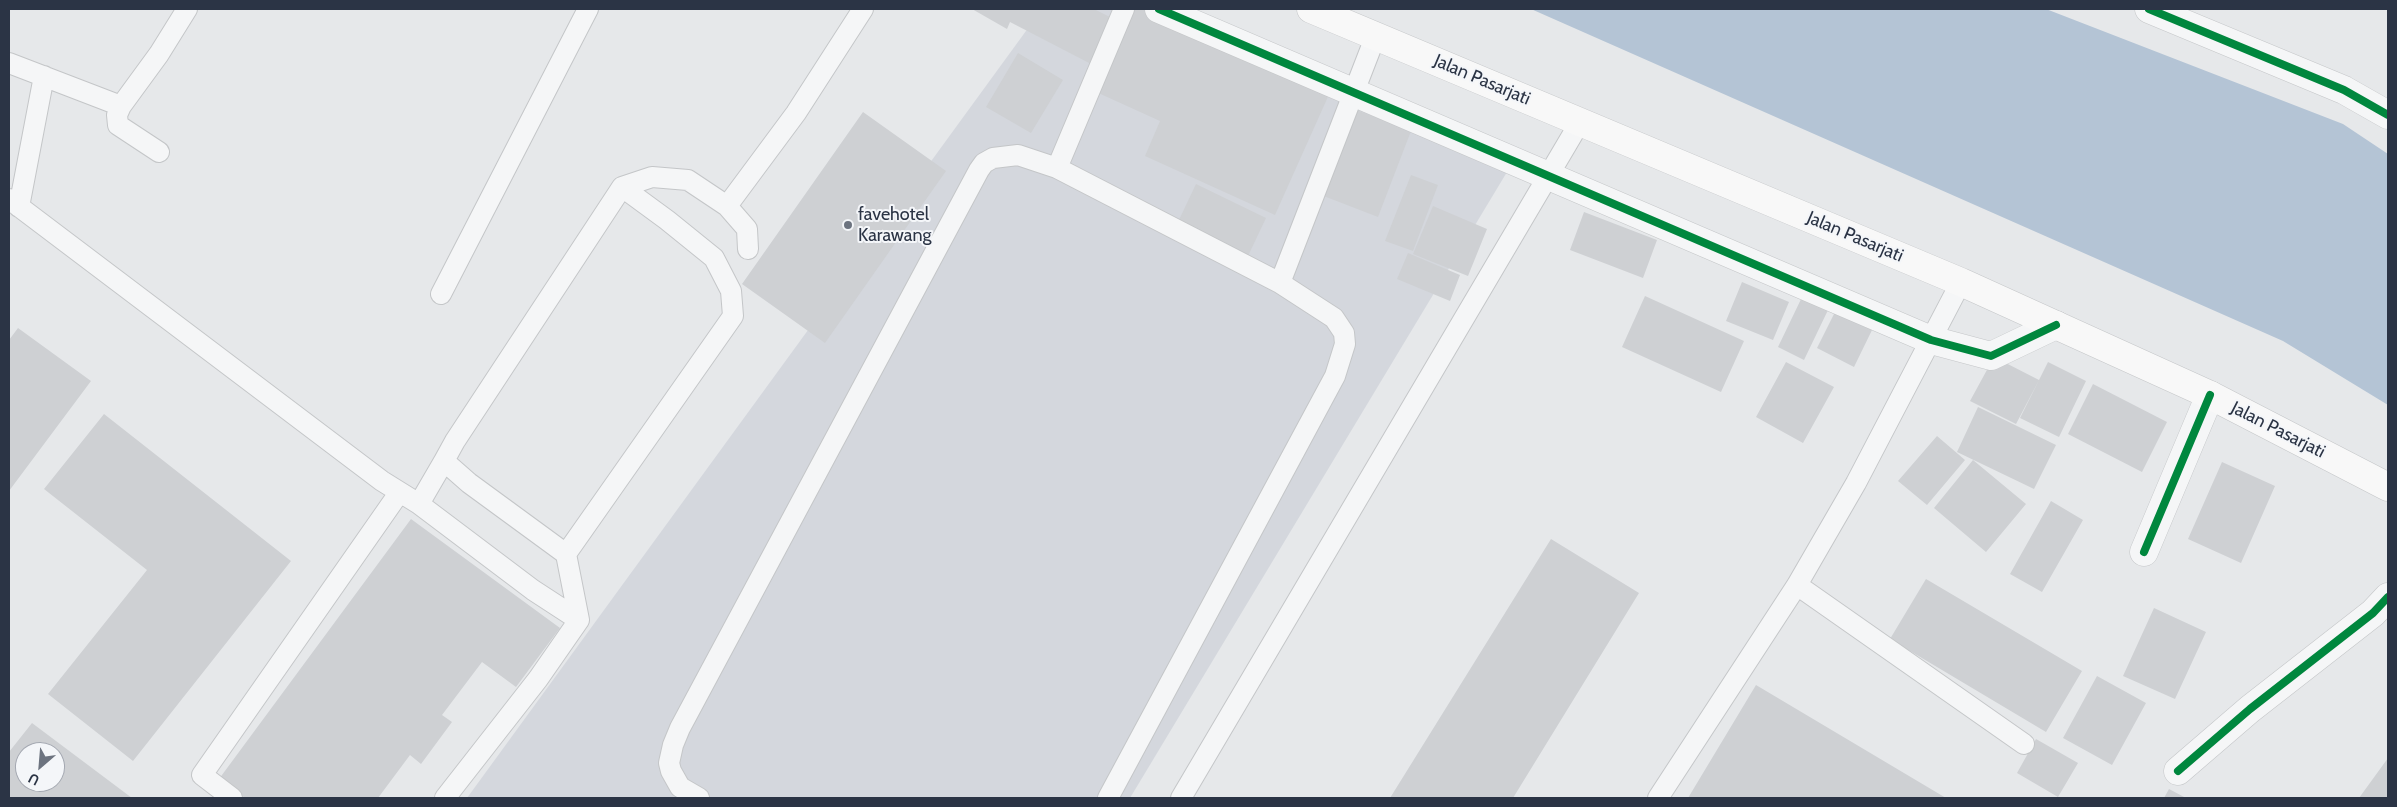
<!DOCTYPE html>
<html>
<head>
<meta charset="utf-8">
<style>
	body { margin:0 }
	#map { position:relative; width:2397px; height:807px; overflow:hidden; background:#e6e8ea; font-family:Cabin,sans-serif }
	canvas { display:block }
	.frame { position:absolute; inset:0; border:10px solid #2b3445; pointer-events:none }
	.north { position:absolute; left:15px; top:742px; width:50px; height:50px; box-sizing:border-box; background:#f4f6f9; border:1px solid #a4a8b1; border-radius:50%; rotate:207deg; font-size:14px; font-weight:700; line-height:20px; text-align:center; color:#2b3445 }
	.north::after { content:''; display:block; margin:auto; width:18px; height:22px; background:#6c737f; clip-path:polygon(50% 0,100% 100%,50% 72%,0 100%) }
</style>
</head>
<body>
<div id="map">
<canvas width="2397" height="807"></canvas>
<div class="frame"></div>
<div class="north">U</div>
</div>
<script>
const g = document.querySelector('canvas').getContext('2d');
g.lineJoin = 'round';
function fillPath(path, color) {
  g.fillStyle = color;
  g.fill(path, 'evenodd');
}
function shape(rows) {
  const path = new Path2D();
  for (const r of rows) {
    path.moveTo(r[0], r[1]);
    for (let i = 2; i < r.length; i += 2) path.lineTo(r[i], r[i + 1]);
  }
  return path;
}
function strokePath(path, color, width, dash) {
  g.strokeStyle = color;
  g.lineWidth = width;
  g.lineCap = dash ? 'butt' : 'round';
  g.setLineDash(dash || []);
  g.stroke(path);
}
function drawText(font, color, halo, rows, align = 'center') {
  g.font = font + ' Cabin,sans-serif';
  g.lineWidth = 4;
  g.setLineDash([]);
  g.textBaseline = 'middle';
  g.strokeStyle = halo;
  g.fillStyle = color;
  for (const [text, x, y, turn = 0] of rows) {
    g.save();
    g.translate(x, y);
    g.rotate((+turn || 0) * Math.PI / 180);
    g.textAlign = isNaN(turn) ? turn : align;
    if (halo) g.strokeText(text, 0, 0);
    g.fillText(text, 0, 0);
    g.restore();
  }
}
const built = shape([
	[1042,9,1125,9,1507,172,1130,798,467,798]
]);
const water = shape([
	[1531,9,2046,9,2343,124,2388,154,2388,405,2283,341]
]);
const building = shape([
	[972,9,1094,9,1114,19,1091,64,1010,22,1007,29],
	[1132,9,1151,9,1331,90,1275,215,1145,156,1160,121,1094,91],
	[1018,53,1063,80,1031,133,986,107],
	[1354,109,1411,131,1378,217,1321,195],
	[863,112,946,171,825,343,742,284],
	[1411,175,1438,185,1413,251,1385,241],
	[1196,184,1266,218,1248,256,1178,222],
	[1433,206,1487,229,1468,276,1413,254],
	[1584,212,1657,240,1643,278,1570,250],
	[1408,253,1460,275,1450,301,1397,279],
	[1742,282,1789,302,1773,340,1726,321],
	[1803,295,1829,308,1804,360,1778,347],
	[1645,296,1744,341,1721,392,1622,347],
	[1836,310,1873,328,1854,367,1817,348],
	[18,328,91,381,9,491,9,340],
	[1994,357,2039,380,2016,424,1970,401],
	[1786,362,1834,387,1803,443,1756,417],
	[2048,362,2086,381,2059,437,2020,418],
	[2093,384,2167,422,2142,472,2068,434],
	[1978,407,2056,445,2034,489,1957,452],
	[104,414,291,561,133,761,48,694,147,570,44,489],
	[1937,436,1965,460,1927,505,1898,481],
	[1973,460,2026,504,1986,552,1934,508],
	[2222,462,2275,486,2241,563,2188,539],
	[2051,501,2083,520,2042,592,2010,574],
	[411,519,560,628,516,687,482,662,442,715,452,722,421,764,410,755,378,798,245,798,219,779],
	[1551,539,1639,593,1513,798,1390,798],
	[1926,579,2082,671,2046,732,1890,639],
	[2154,608,2206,632,2175,699,2123,676],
	[2097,676,2146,703,2112,765,2063,738],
	[1756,685,1946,798,1688,798],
	[32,723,132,798,9,798,9,752],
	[25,752,55,752,55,782,25,782],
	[2036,739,2078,763,2058,797,2017,773],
	[2388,758,2388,798,2359,798],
	[2169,789,2186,798,2164,798]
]);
const service = shape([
	[9,63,121,106],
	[159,152,118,125,117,115,121,106,159,54,187,9],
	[1057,168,1124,9],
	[9,199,382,481,419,504,533,590,579,620,538,679,445,798],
	[727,206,796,113,863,9],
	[19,207,44,76],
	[1280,283,1376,35],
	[441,294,588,9],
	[419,504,444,461],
	[566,554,469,483,444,461,455,441,622,187,652,177,688,180,727,206,747,229,748,249],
	[1797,585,2024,744],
	[579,620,566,554,733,316,731,291,714,258,667,220,622,187],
	[232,798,202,775,399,493],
	[699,798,680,787,671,771,669,763,673,745,680,728,979,170,984,163,993,158,1018,155,1057,168,1280,283,1334,318,1344,333,1345,344,1335,376,1108,798],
	[1181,798,1580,122],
	[1658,798,1797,585,1856,483,1961,282]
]);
const minor = shape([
	[1159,9,1931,340,1991,356,2056,325],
	[2149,9,2344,90,2388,115],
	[2144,552,2210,395],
	[2178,771,2250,709,2373,613,2388,597]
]);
const secondary = shape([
	[1311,9,1961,282,2210,395,2388,487]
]);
const cycleway = shape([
	[1159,9,1931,340,1991,356,2056,325],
	[2149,9,2344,90,2388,115],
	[2144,552,2210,395],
	[2178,771,2250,709,2373,613,2388,597]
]);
const markers = [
	[848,225,5,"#6c737f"]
];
const streetNames = [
	["Jalan Pasarjati",1482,80,23],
	["Jalan Pasarjati",1855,237,23],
	["Jalan Pasarjati",2278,430,27]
];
const poiNames = [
	["favehotel",858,215],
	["Karawang",858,236]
];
fillPath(built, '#d4d7dd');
fillPath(water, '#b4c4d5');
fillPath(building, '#ced0d3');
strokePath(service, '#c4c6c8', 22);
strokePath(minor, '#c4c6c8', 29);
strokePath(secondary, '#c4c6c8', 29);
strokePath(service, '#f5f6f7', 20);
strokePath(minor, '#f5f6f7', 28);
strokePath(secondary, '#f8f8f8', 28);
strokePath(cycleway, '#00873e', 8);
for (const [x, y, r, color] of markers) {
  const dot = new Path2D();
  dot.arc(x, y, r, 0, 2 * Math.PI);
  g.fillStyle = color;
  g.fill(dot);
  strokePath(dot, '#f4f6f9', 2);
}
drawText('18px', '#2b3445', '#f4f6f9', streetNames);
drawText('18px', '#2b3445', '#f4f6f9', poiNames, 'left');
</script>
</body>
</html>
